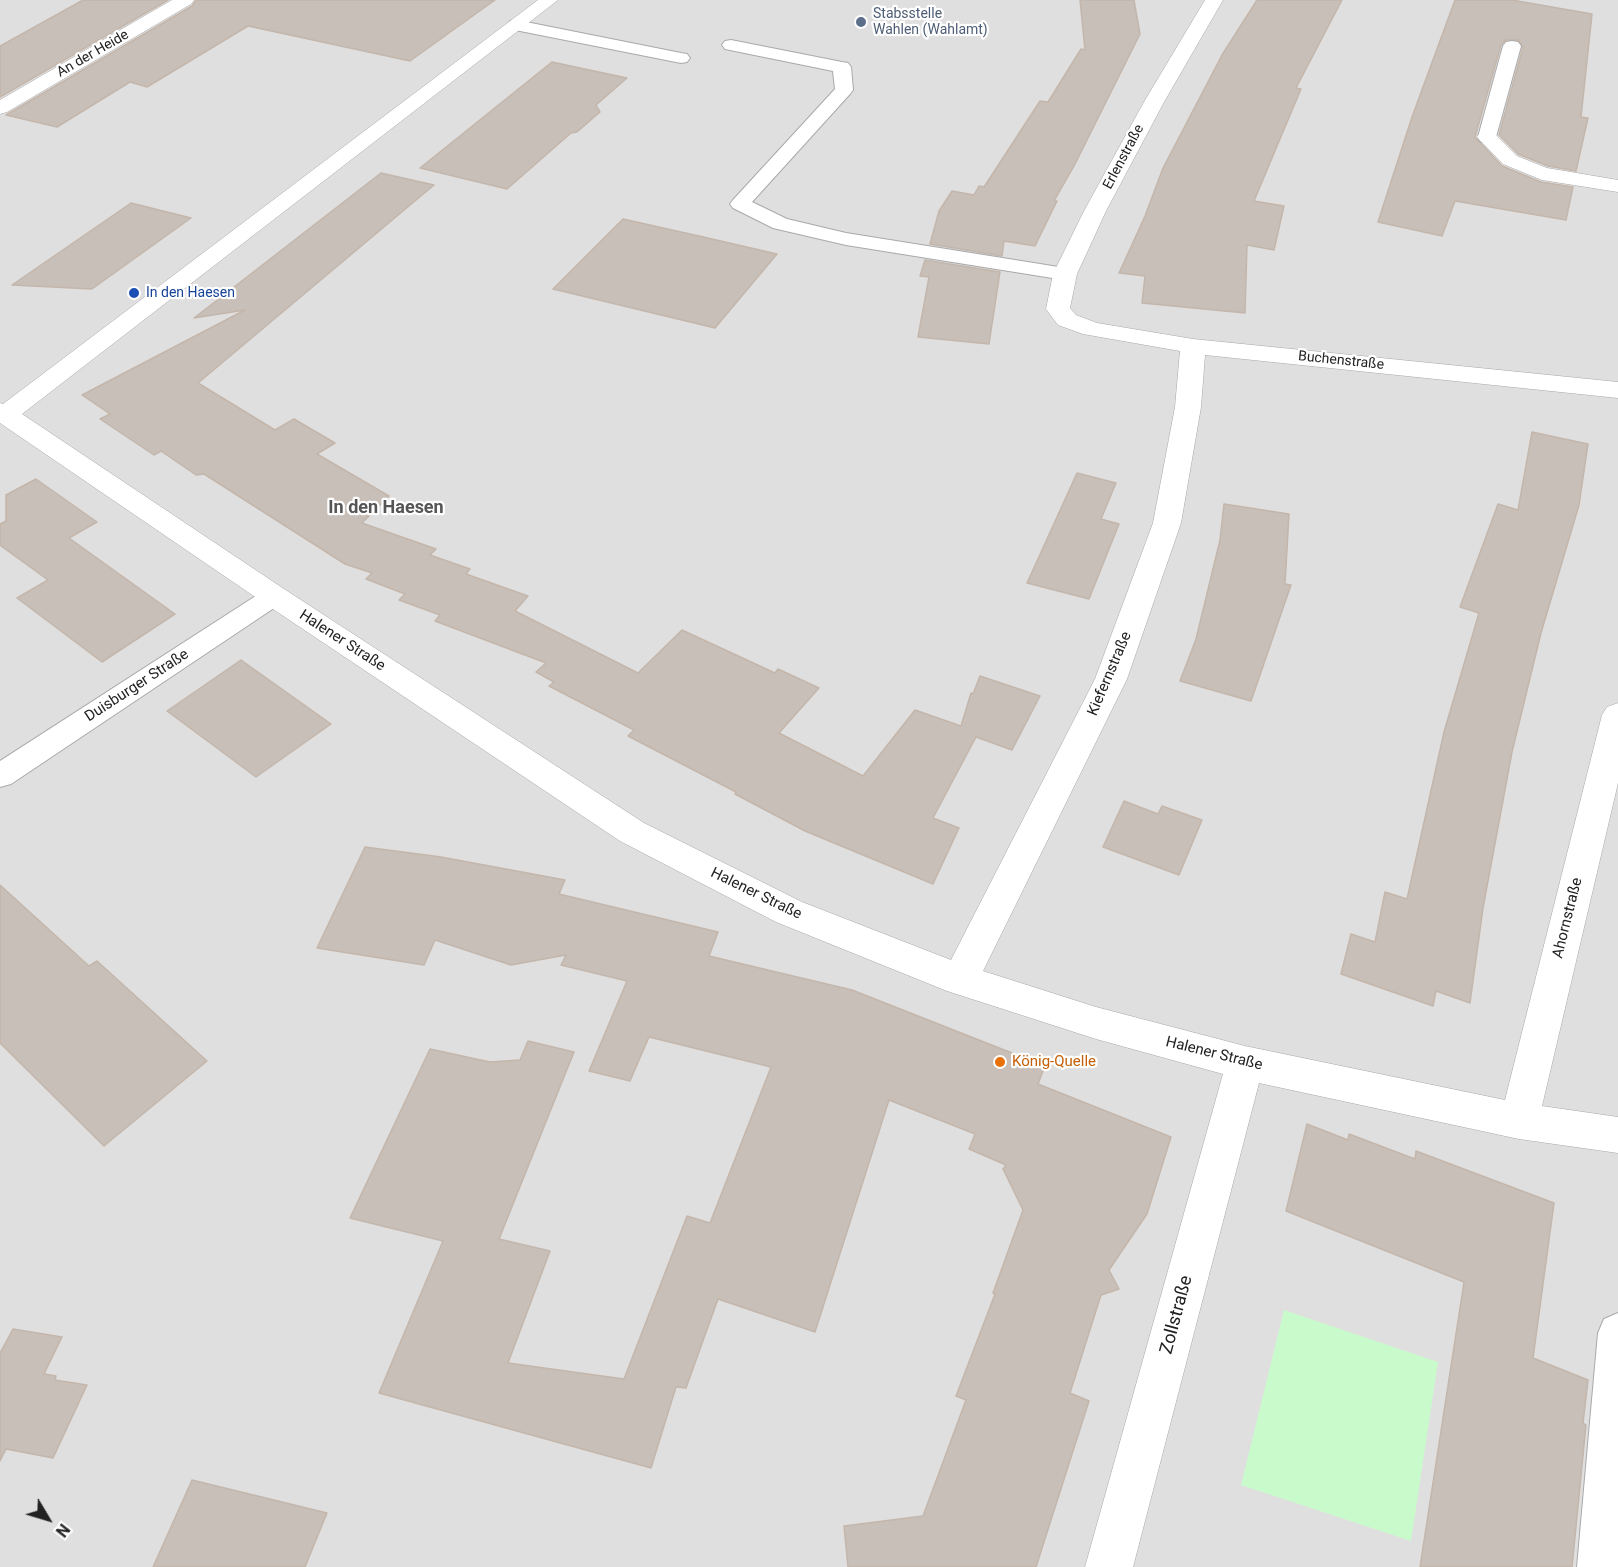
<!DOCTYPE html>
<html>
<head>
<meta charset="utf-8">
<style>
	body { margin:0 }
	#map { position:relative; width:1618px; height:1567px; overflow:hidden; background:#f2efe9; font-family:Roboto,sans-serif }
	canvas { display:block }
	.north { position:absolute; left:18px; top:1489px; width:60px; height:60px; -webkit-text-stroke:4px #fff; paint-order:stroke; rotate:128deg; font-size:16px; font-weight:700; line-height:24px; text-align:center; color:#222 }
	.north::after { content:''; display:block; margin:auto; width:21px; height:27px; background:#222; clip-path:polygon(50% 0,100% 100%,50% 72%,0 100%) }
</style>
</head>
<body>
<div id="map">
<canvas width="1618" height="1567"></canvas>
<div class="north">N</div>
</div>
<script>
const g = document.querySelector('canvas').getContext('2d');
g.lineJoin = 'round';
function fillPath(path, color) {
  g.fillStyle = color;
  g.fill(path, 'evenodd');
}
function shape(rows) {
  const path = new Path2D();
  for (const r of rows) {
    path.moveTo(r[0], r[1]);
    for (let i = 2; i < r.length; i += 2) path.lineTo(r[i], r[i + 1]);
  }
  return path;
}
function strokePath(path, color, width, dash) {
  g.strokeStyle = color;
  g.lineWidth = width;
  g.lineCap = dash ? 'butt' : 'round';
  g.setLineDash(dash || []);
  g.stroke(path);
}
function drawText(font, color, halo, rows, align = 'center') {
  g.font = font + ' Roboto,sans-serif';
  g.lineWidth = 4.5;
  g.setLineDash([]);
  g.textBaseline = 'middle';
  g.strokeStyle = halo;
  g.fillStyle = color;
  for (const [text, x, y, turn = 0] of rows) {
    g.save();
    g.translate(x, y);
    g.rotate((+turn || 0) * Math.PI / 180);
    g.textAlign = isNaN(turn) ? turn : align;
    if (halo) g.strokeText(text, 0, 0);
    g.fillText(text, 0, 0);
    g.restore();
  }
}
const residential = shape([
	[0,0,1618,0,1618,1567,0,1567]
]);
const park = shape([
	[1284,1310,1438,1362,1411,1541,1241,1485]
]);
const building = shape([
	[83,0,168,0,0,97,0,46,83,0],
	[196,0,495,0,410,61,248,26,147,87,130,82,57,127,6,115,192,6,196,0],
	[1080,0,1134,0,1140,34,1074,166,1054,201,1057,201,1035,246,1004,241,1002,256,930,244,939,211,952,191,974,195,979,186,984,187,1040,101,1048,102,1081,49,1085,50,1080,0],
	[1257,0,1342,0,1296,88,1301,89,1254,201,1284,206,1274,250,1247,245,1245,313,1142,303,1145,276,1119,273,1145,216,1163,168,1222,55,1257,0],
	[1455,0,1512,0,1592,14,1581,117,1588,118,1576,171,1548,166,1518,154,1499,135,1523,47,1518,40,1506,40,1501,45,1475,137,1502,166,1541,182,1573,187,1566,220,1455,201,1442,236,1378,222,1412,117,1455,0],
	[552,62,627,78,596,105,600,112,577,132,571,133,507,189,420,168,552,62],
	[381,173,434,185,198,383,275,430,294,419,335,443,317,454,389,496,362,523,436,549,430,555,470,569,466,574,528,596,515,611,638,673,682,630,775,673,778,669,819,688,779,733,863,776,915,710,961,726,971,693,973,694,980,676,1040,696,1012,750,976,737,933,818,959,828,933,884,805,831,735,794,736,792,628,736,634,730,549,686,554,682,536,672,546,663,435,621,440,615,399,600,405,594,366,579,372,573,345,564,204,474,196,475,161,451,154,455,100,419,110,414,82,395,245,310,194,318,381,173],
	[131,203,191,218,92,289,12,285,131,203],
	[623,219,699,236,777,254,715,328,553,289,623,219],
	[925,260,1000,272,989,344,918,337,929,277,920,276,925,260],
	[1532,432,1588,444,1579,505,1541,633,1512,752,1483,908,1470,1003,1436,991,1433,1006,1341,974,1351,934,1375,942,1385,892,1407,899,1444,732,1479,613,1460,607,1498,504,1518,510,1532,432],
	[1077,473,1116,483,1101,519,1119,524,1089,599,1027,583,1077,473],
	[36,479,97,522,69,538,175,614,102,662,17,598,48,580,0,545,0,524,6,521,6,495,36,479],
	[1224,504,1289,514,1285,584,1291,585,1251,701,1180,681,1196,639,1220,540,1224,504],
	[241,660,331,724,256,777,167,711,241,660],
	[1124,801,1158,814,1162,806,1202,820,1179,875,1103,847,1124,801],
	[365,847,441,857,565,880,559,894,718,932,709,956,852,990,1045,1066,1038,1084,1171,1137,1147,1214,1109,1270,1119,1289,1101,1295,1070,1393,1089,1401,1036,1567,848,1567,844,1526,923,1516,966,1400,956,1396,995,1294,993,1293,1023,1210,1003,1169,1006,1165,969,1149,975,1134,889,1100,815,1332,718,1299,686,1388,676,1387,651,1468,379,1393,443,1241,350,1218,430,1049,490,1062,520,1060,528,1041,574,1052,499,1239,550,1251,508,1363,624,1379,687,1216,710,1223,771,1067,649,1037,630,1081,589,1071,627,981,561,965,566,955,511,965,435,940,424,965,317,948,365,847],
	[0,885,89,966,97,961,207,1061,104,1146,0,1043,0,885],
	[1307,1124,1348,1140,1349,1134,1415,1159,1416,1151,1554,1203,1533,1358,1588,1380,1583,1423,1586,1425,1572,1567,1420,1567,1464,1282,1286,1211,1307,1124],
	[13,1329,62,1337,44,1374,56,1376,55,1380,87,1385,53,1458,6,1449,0,1461,0,1353,13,1329],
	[192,1480,327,1513,305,1567,153,1567,192,1480]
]);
const service = shape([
	[516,20,681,53,687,54,690,58,687,62,681,63,510,29,508,25,510,21,516,20],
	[731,40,842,62,848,63,851,67,853,90,850,94,752,202,787,219,846,233,1065,268,1072,270,1076,274,1072,278,1065,280,846,245,773,228,733,208,730,204,733,200,835,89,833,71,725,49,722,45,725,41,731,40],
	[1512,41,1518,42,1521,46,1496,137,1494,141,1487,143,1480,141,1478,137,1503,46,1506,42,1512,41],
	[274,587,283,590,287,596,283,602,11,784,0,787,0,761,265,590,274,587],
	[1618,1313,1618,1567,1577,1567,1598,1333,1604,1319,1618,1313]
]);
const minor = shape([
	[172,0,194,0,191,4,7,112,0,114,0,100,172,0],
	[538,0,558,0,22,414,284,589,644,823,802,902,951,960,1095,679,1153,523,1175,407,1180,351,1083,334,1058,325,1046,309,1053,274,1084,211,1144,102,1205,0,1223,0,1164,102,1106,211,1077,274,1070,308,1076,315,1097,323,1193,339,1618,382,1618,398,1205,355,1201,407,1181,523,1127,679,983,971,1096,1007,1245,1046,1505,1100,1602,715,1607,707,1618,703,1618,783,1542,1106,1618,1117,1618,1153,1519,1139,1259,1083,1133,1567,1085,1567,1223,1074,1096,1039,947,991,776,922,620,841,264,603,0,423,0,403,3,404,538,0],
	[1487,131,1494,133,1517,156,1547,168,1618,180,1618,192,1542,180,1503,164,1477,137,1480,133,1487,131]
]);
const markers = [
	[861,22,6,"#5c6f8a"],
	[134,293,6,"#1a4fb4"],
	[1000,1062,6,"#e8710a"]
];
const farServicenames = [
	["Stabsstelle",873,14],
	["Wahlen (Wahlamt)",873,30]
];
const farStreetnames = [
	["An der Heide",93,54,-30],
	["Erlenstraße",1124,157,-62],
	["Buchenstraße",1341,361,6]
];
const farTransitnames = [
	["In den Haesen",146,293]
];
const streetNames = [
	["Halener Straße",342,641,33],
	["Kiefernstraße",1110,674,-67],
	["Duisburger Straße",137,686,-33],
	["Halener Straße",756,894,26],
	["Ahornstraße",1568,918,-76],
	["Halener Straße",1214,1054,14]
];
const foodNames = [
	["König-Quelle",1012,1062]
];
const quarterNames = [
	["In den Haesen",386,508]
];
const nearStreetnames = [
	["Zollstraße",1177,1315,-75]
];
fillPath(residential, '#e0dfdf');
fillPath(park, '#c8facc');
fillPath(building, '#c7bfb8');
strokePath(building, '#c4b6ab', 1.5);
strokePath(service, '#a9a9a9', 2);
strokePath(minor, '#a9a9a9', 1);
fillPath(service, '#fff');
fillPath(minor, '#fff');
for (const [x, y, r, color] of markers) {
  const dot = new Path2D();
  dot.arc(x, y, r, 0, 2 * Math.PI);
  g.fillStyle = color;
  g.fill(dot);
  strokePath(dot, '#fff', 2);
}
drawText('14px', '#4e5e75', '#fff', farServicenames, 'left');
drawText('14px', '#222', '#fff', farStreetnames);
drawText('14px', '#164399', '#fff', farTransitnames, 'left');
drawText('15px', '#222', '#fff', streetNames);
drawText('15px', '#c56008', '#fff', foodNames, 'left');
drawText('bold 18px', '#555', '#fff', quarterNames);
drawText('18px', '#222', '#fff', nearStreetnames);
</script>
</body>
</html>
